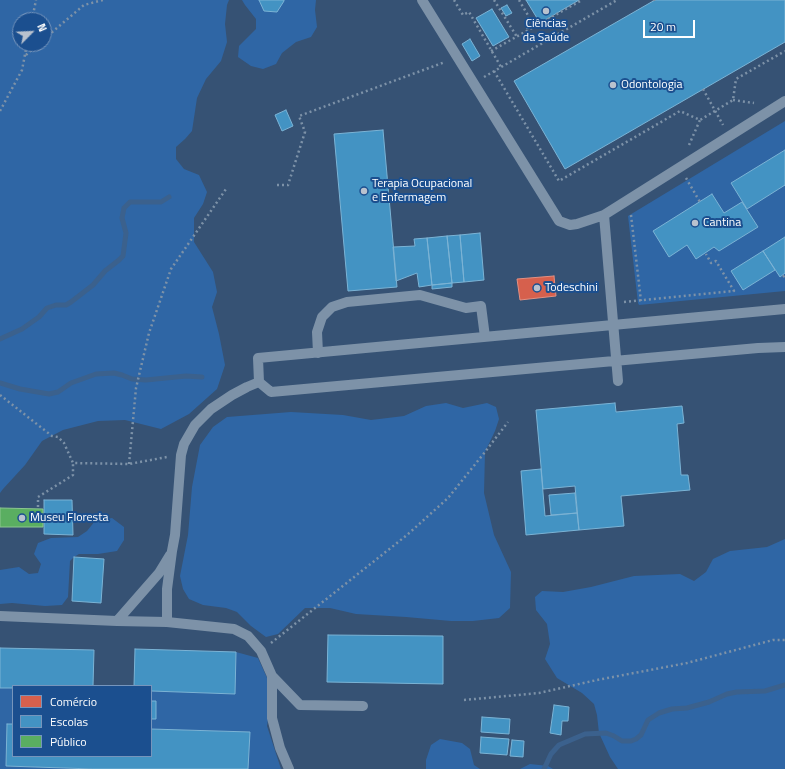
<!DOCTYPE html>
<html>
<head>
<meta charset="utf-8">
<style>
	body { margin:0 }
	#map { position:relative; width:785px; height:769px; overflow:hidden; background:#365274; font-family:"Titillium Web",sans-serif }
	canvas { display:block }
	.legend { position:absolute; left:12px; top:685px; width:140px; height:72px; box-sizing:border-box; background:#1b4f8f; border:1px solid #7695bc; margin:0; padding:5px 7px; list-style:none; font-size:12px; color:#fff }
	.legend li { display:flex; align-items:center; gap:8px; height:20px }
	.legend b { width:20px; border:1px solid #7695bc }
	.north { position:absolute; left:12px; top:12px; width:40px; height:40px; box-sizing:border-box; background:#1b4f8f; border:1px solid #7695bc; border-radius:50%; rotate:66deg; font-size:11px; font-weight:700; line-height:16px; text-align:center; color:#fff }
	.north::after { content:''; display:block; margin:auto; width:14px; height:18px; background:#b9c2ce; clip-path:polygon(50% 0,100% 100%,50% 72%,0 100%) }
	.scale { position:absolute; left:643px; top:20px; width:52px; height:18px; box-sizing:border-box; border:2px solid #fff; border-top:0; padding-left:5px; font-size:12px; line-height:14px; white-space:nowrap; color:#fff; -webkit-text-stroke:3px #1b4f8f; paint-order:stroke }
</style>
</head>
<body>
<div id="map">
<canvas width="785" height="769"></canvas>
<ul class="legend">
<li><b style="height:11px;background:#d6604d"></b>Comércio</li>
<li><b style="height:11px;background:#4393c3"></b>Escolas</li>
<li><b style="height:11px;background:#5aae61"></b>Público</li>
</ul>
<div class="north">N</div>
<div class="scale">20 m</div>
</div>
<script>
const g = document.querySelector('canvas').getContext('2d');
g.lineJoin = 'round';
function fillPath(path, color) {
  g.fillStyle = color;
  g.fill(path, 'evenodd');
}
function shape(rows) {
  const path = new Path2D();
  for (const r of rows) {
    path.moveTo(r[0], r[1]);
    for (let i = 2; i < r.length; i += 2) path.lineTo(r[i], r[i + 1]);
  }
  return path;
}
function strokePath(path, color, width, dash) {
  g.strokeStyle = color;
  g.lineWidth = width;
  g.lineCap = dash ? 'butt' : 'round';
  g.setLineDash(dash || []);
  g.stroke(path);
}
function drawText(font, color, halo, rows, align = 'center') {
  g.font = font + ' "Titillium Web",sans-serif';
  g.lineWidth = 4;
  g.setLineDash([]);
  g.textBaseline = 'middle';
  g.strokeStyle = halo;
  g.fillStyle = color;
  for (const [text, x, y, turn = 0] of rows) {
    g.save();
    g.translate(x, y);
    g.rotate((+turn || 0) * Math.PI / 180);
    g.textAlign = isNaN(turn) ? turn : align;
    if (halo) g.strokeText(text, 0, 0);
    g.fillText(text, 0, 0);
    g.restore();
  }
}
const green = shape([
	[0,0,229,0,227,5,225,24,227,42,221,61,206,79,197,98,192,131,185,139,176,147,176,159,184,169,199,175,207,192,203,204,194,218,194,242,213,272,217,292,212,307,219,334,225,365,217,389,189,414,161,429,125,420,98,421,63,430,42,441,25,465,3,489,0,493],
	[20,20,44,20,44,44,20,44],
	[242,0,316,0,315,10,317,27,311,37,296,42,282,53,276,64,263,69,251,66,238,57,239,46,256,29,256,19,245,5],
	[785,121,785,291,639,305,638,303,628,216],
	[446,403,463,408,487,403,496,407,499,419,495,431,485,452,484,493,494,535,511,572,510,608,499,618,473,621,451,621,406,617,356,614,330,608,305,608,278,634,266,637,251,626,237,612,226,608,203,605,189,599,183,589,180,576,188,535,192,487,200,445,213,427,227,417,291,412,343,415,371,420,404,416,426,406],
	[112,518,124,527,124,540,117,551,98,554,79,554,74,557,70,561,68,597,62,605,45,606,12,603,0,604,0,570,19,567,29,574,38,573,41,564,34,554,38,543,51,538,78,537,87,531,95,521],
	[785,539,785,769,618,769,610,757,599,733,597,715,594,704,582,693,557,678,545,659,550,644,547,624,536,610,535,597,542,591,563,592,591,587,634,576,680,574,694,581,706,572,713,559,730,551,767,547],
	[236,652,258,658,268,680,269,713,267,726,281,769,248,769,249,732,151,729,151,719,156,719,156,701,151,701,151,691,234,694],
	[0,688,13,688,13,724,7,724,6,766,93,769,0,769],
	[440,739,462,743,470,749,474,765,480,769,426,769,426,760,431,745],
	[530,764,548,766,553,769,520,769]
]);
const shops = shape([
	[554,276,556,296,520,300,517,279,554,276]
]);
const schools = shape([
	[259,0,284,0,284,1,277,12,264,11,259,0],
	[526,0,579,0,540,23,526,0],
	[655,0,785,0,785,42,565,169,514,81,655,0],
	[507,5,512,13,506,16,501,8,507,5],
	[492,9,509,37,493,46,476,18,492,9],
	[470,39,480,56,472,61,462,44,470,39],
	[286,110,293,126,282,131,275,115,286,110],
	[383,130,397,287,348,291,334,134,383,130],
	[785,150,785,186,785,185,747,209,731,183,785,150],
	[712,194,724,213,742,202,758,227,719,251,714,247,696,259,687,245,669,257,653,231,712,194],
	[480,233,484,280,464,282,460,235,480,233],
	[460,235,464,282,452,283,447,236,460,235],
	[447,236,452,283,432,285,427,238,447,236],
	[785,237,785,273,780,277,763,251,785,237],
	[427,238,432,285,419,287,417,273,396,281,393,247,415,246,414,239,427,238],
	[763,251,775,270,743,290,731,271,763,251],
	[452,283,452,287,432,289,432,285,452,283],
	[615,403,616,412,682,406,684,423,677,424,681,475,688,475,690,490,621,496,624,526,579,530,575,486,543,489,536,410,615,403],
	[541,469,545,516,577,513,579,530,526,535,521,471,541,469],
	[575,493,577,513,551,515,549,495,575,493],
	[44,500,72,500,73,535,44,534,44,500],
	[74,557,104,559,101,603,72,601,74,557],
	[328,635,443,636,443,684,327,682,328,635],
	[0,648,94,650,93,686,13,686,13,688,0,688,0,648],
	[135,649,236,652,235,694,151,691,151,686,134,686,135,649],
	[151,701,156,701,156,719,151,719,151,701],
	[554,705,569,707,568,721,562,721,561,735,550,733,554,705],
	[482,717,510,719,509,734,481,732,482,717],
	[7,724,13,724,13,756,151,756,151,729,250,732,248,769,93,769,6,766,7,724],
	[481,737,509,739,507,755,480,753,481,737],
	[512,740,524,741,523,757,510,756,512,740]
]);
const public = shape([
	[0,508,43,509,43,527,0,527,0,508]
]);
const stream = shape([
	[0,339,22,329,39,317,47,308,56,305,66,305,71,302,93,285,105,271,119,260,123,256,126,233,122,218,124,208,130,202,161,202,169,197],
	[0,383,20,389,49,394,58,392,71,383,96,374,114,373,122,375,132,379,146,380,186,376,202,377],
	[544,769,551,754,559,745,585,734,606,733,614,736,622,741,631,741,636,739,641,735,648,720,659,713,672,709,687,708,709,702,727,694,737,692,765,691,785,685]
]);
const path = shape([
	[454,0,463,15,469,12,501,67],
	[494,0,517,37],
	[519,0,529,17,527,32],
	[654,0,654,1],
	[32,20,36,0],
	[44,39,84,5,103,0],
	[491,51,582,0],
	[26,55,38,44],
	[494,71,559,181,680,111,700,120,733,100,736,79,785,51],
	[484,77,617,0],
	[703,89,723,125],
	[733,100,754,103],
	[0,111,22,70,27,44],
	[689,145,700,120],
	[686,178,700,202],
	[277,185,288,185,305,132,299,116,445,62],
	[631,215,641,301],
	[783,277,785,275],
	[624,302,734,291,716,261,711,263,706,254],
	[0,395,52,436,58,437,64,443,73,463,129,464,167,457],
	[129,464,136,388,149,333,171,269,226,189],
	[38,507,38,497,73,475,73,463],
	[271,643,407,535,448,498,485,452,508,422],
	[464,700,539,693,597,680,687,663,773,640,785,640]
]);
const service = shape([
	[422,0,556,216,559,221,570,225,577,224,604,215,785,101],
	[604,215,618,381],
	[785,309,258,358,259,382,271,392,758,348,785,347],
	[318,353,317,332,322,317,332,307,347,302,420,295,466,308,481,306,485,337],
	[0,616,117,621,167,622,234,629,248,636,261,651,272,676,300,705,363,706],
	[117,621,159,573,170,555],
	[167,622,167,589,172,551,175,535,181,455,184,444,195,425,211,409,232,395,247,387,259,382],
	[272,676,272,718,280,748,289,769]
]);
const markers = [
	[546,11,4,"#b9c2ce"],
	[613,85,4,"#b9c2ce"],
	[364,191,4,"#b9c2ce"],
	[695,223,4,"#b9c2ce"],
	[537,288,4,"#b9c2ce"],
	[22,518,4,"#b9c2ce"]
];
const poiNames = [
	["Ciências",546,24,"center"],
	["da Saúde",546,38,"center"],
	["Odontologia",621,85],
	["Terapia Ocupacional",372,184],
	["e Enfermagem",372,198],
	["Cantina",703,223],
	["Todeschini",545,288],
	["Museu Floresta",30,518]
];
fillPath(green, '#2f66a5');
fillPath(shops, '#d6604d');
strokePath(shops, '#e29082', 1);
fillPath(schools, '#4393c3');
strokePath(schools, '#7bb3d5', 1);
fillPath(public, '#5aae61');
strokePath(public, '#8cc690', 1);
strokePath(stream, '#3b618d', 5);
strokePath(path, '#7d92a8', 2.5, [2, 3]);
strokePath(service, '#7d92a8', 10);
for (const [x, y, r, color] of markers) {
  const dot = new Path2D();
  dot.arc(x, y, r, 0, 2 * Math.PI);
  g.fillStyle = color;
  g.fill(dot);
  strokePath(dot, '#1b4f8f', 1.5);
}
drawText('12px', '#fff', '#1b4f8f', poiNames, 'left');
</script>
</body>
</html>
